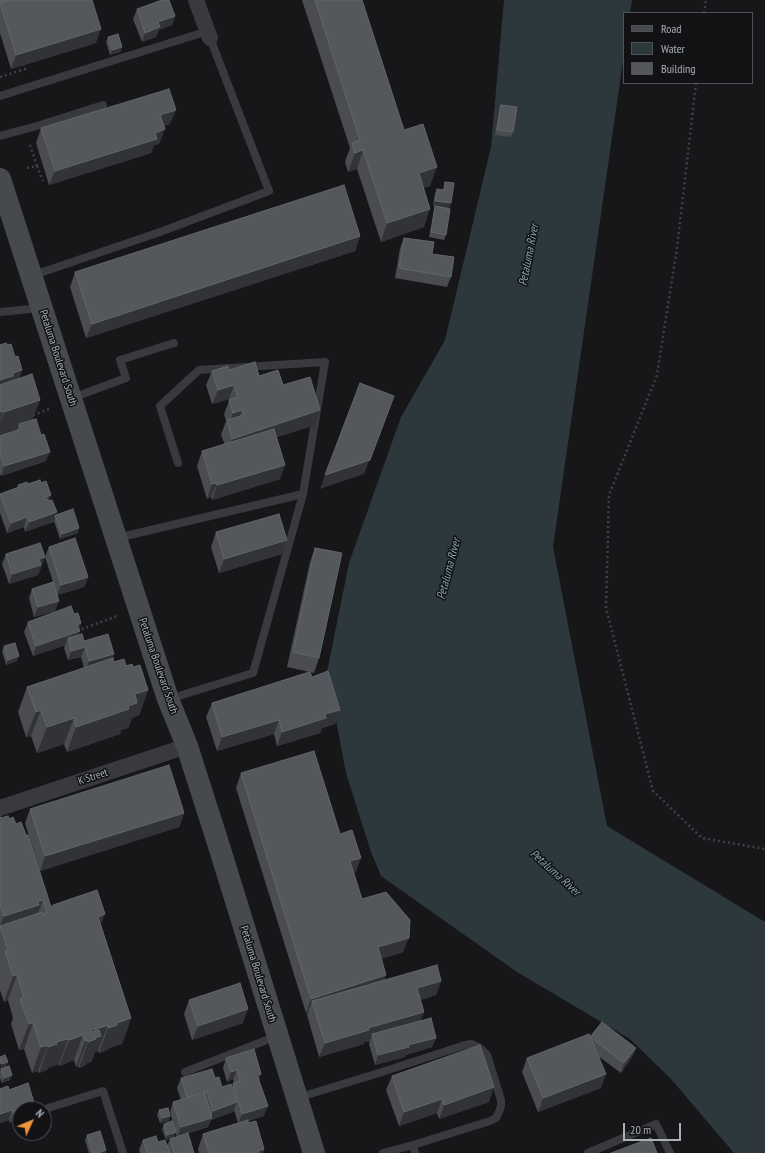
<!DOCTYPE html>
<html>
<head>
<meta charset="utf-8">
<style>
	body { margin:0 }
	#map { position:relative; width:765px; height:1153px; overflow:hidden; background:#171719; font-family:"PT Sans Narrow",sans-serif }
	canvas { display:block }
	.legend { position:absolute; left:623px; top:12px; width:130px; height:72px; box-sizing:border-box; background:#121214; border:1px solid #4e5156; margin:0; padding:5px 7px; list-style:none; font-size:12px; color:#a9b0b8 }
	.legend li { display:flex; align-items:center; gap:8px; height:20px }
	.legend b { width:20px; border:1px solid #4e5156 }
	.north { position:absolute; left:12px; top:1101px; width:40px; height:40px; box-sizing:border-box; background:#121214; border:1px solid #4e5156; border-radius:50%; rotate:46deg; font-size:11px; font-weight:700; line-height:16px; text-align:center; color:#a9b0b8 }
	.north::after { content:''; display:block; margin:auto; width:14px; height:18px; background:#ee943a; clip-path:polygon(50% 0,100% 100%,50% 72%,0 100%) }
	.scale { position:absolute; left:623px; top:1123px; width:58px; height:18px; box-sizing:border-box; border:2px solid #a9b0b8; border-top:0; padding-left:5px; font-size:12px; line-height:14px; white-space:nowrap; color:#a9b0b8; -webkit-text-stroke:3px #121214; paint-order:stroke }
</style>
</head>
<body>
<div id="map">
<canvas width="765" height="1153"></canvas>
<ul class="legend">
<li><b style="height:5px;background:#46494e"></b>Road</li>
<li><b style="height:11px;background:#2d383d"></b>Water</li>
<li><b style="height:11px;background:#54575c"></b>Building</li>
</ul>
<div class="north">N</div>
<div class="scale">20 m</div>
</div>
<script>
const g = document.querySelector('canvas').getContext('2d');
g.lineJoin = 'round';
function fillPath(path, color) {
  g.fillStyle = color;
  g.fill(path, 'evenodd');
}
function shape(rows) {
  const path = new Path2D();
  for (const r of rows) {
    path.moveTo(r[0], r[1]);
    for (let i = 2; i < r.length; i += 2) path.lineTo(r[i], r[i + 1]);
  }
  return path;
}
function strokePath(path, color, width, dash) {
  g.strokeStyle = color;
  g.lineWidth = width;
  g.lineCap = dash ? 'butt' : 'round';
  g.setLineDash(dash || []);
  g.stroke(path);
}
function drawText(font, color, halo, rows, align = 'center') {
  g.font = font + ' "PT Sans Narrow",sans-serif';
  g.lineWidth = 3;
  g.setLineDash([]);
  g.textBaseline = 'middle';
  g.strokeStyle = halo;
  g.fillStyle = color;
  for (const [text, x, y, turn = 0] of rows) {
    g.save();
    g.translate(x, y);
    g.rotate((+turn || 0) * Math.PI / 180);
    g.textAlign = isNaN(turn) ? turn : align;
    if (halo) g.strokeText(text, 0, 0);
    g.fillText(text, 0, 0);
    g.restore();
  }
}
const water = shape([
	[504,0,632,0,630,13,624,13,624,54,553,547,607,826,765,922,765,1153,734,1153,671,1079,630,1039,517,972,381,876,371,852,346,773,327,672,349,563,401,417,445,340,491,147]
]);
const path = shape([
	[704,13,706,0],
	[0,77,25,69,23,65],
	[696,83,677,248,657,375,609,495,606,608,653,791,702,838,765,849],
	[30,145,37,166],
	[27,168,37,166,43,181],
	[33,415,49,409],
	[77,631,117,616]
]);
const lane = shape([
	[0,96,208,31],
	[0,136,37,126,103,105],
	[31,276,160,232,269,191,210,38],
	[0,312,41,308],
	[72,398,126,378,120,360,174,343],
	[178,463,160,406,199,370,325,362,303,494],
	[117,538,303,494,253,673,169,699],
	[185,1072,277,1036],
	[297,1098,382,1072,465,1045,471,1044,480,1048,487,1055,501,1100,501,1106,499,1112,496,1118,490,1121,413,1145],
	[48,1108,103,1091,123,1153],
	[383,1153,413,1145,415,1153],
	[588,1153,656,1124,670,1153]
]);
const street = shape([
	[196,0,210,38],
	[0,808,187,746]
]);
const secondary = shape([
	[0,179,168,699,187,746,218,843,314,1153]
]);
const wall = shape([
	[0,0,96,43,11,69,0,33],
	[302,0,362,0,404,130,430,186,423,188,424,227,381,242,357,169,348,172,345,162,350,148],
	[137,9,175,16,172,25,159,30,156,37,142,42,133,19],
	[108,37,122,47,120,52,110,55,106,42],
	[501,105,513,132,511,137,495,135,499,110],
	[170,124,163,126,159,144,154,145,151,153,49,185,36,143,41,128],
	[445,182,451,203,449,208,446,235,444,240,429,237,434,211,435,206,433,206,435,194,437,189,443,190],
	[360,236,355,251,86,338,70,287,75,272],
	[404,238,432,254,451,277,447,287,395,278,400,248],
	[0,345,20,378,40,400,32,420,46,461,1,476,0,474,0,436,17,430,0,436],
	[229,370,259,376,283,385,315,425,277,437,280,479,212,500,211,497,207,499,197,466,202,451,225,445,221,435,226,421,224,414,229,401,229,399,212,404,206,385,212,371],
	[28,484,49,501,56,515,78,533,60,539,54,521,25,532,24,527,7,533,0,513,0,494,17,488,18,485],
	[216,532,287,540,282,554,219,573,211,547],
	[49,547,88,577,84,587,57,595,55,611,34,617,29,598,32,589,53,582,45,557],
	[315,548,319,658,314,673,287,667,310,562],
	[6,554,45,557,38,575,9,584,2,564],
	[74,614,81,623,79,629,80,631,78,635,84,641,114,654,112,658,114,662,126,666,133,667,148,690,139,715,132,718,128,728,121,730,120,734,67,752,64,744,37,753,31,736,26,737,18,712,27,687,84,668,81,657,68,660,64,648,65,645,33,656,24,632,28,622],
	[4,646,17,661,6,665,2,651],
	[312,677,340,710,335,724,322,728,320,733,277,746,274,734,217,751,206,717,212,703],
	[241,773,340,834,356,872,353,873,362,899,403,952,381,959,385,980,441,981,436,995,420,1000,424,1012,420,1021,436,1038,432,1047,406,1055,405,1057,375,1065,369,1044,370,1041,364,1042,364,1044,319,1057,307,1015,308,1012,306,1013,236,788],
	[30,809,184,813,179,827,40,871,25,823],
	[0,817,1,818,9,819,16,824,26,835,51,907,53,905,101,925,131,1018,122,1044,109,1048,108,1050,99,1053,98,1051,95,1052,91,1062,87,1063,86,1065,79,1068,78,1066,76,1067,74,1060,59,1066,59,1064,48,1068,47,1070,39,1073,38,1071,32,1073,24,1049,19,1050,11,1024,13,1018,8,1000,4,1002,0,990],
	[189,1000,243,1023,192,1040,184,1014],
	[590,1037,636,1048,632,1057,621,1073,598,1056,601,1088,538,1112,522,1072,527,1058],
	[226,1058,261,1074,259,1080,264,1116,248,1121,248,1123,264,1149,263,1153,199,1153,198,1149,203,1134,238,1123,234,1110,233,1112,211,1120,208,1127,177,1137,170,1112,173,1102,181,1100,177,1088,181,1078,222,1087,232,1087,233,1083,234,1083,233,1079,227,1082,223,1068],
	[1,1069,10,1080,2,1083,0,1078,0,1071],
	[392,1076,489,1102,439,1119,437,1113,399,1126,386,1090],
	[0,1089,9,1090,35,1106,10,1123,9,1120,0,1123],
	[159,1110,170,1116,169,1121,160,1123,157,1115],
	[164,1124,176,1132,174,1137,166,1140,162,1129],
	[87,1135,106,1150,106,1153,89,1153,85,1140],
	[170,1139,194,1153,140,1153,139,1150,143,1140,158,1142,167,1146]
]);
const shadedWall = shape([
	[175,16,172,25,159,30,156,37,142,42,145,33,158,22],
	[101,29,96,43,11,69,16,55],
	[122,47,120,52,110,55,112,50],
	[176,110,170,124,154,129,160,115],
	[165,129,159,144,154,145,151,153,49,185,55,171],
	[363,150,357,169,348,172,355,153],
	[437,167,430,186,412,192,419,173],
	[435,201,451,203,449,208,433,206],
	[430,209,424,227,381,242,387,223],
	[360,236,355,251,86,338,92,324],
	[22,370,17,385,0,393,0,380,13,373],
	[234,385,229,399,212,404,218,390],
	[40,400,30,426,19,424,17,430,0,436,0,422,4,412],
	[242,410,237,424,228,427,233,413],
	[320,410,315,425,227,453,232,439],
	[389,410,364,474,320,489,325,475],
	[3,411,0,420,0,412],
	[50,452,46,461,1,476,4,466],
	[285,465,280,479,212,500,217,485],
	[217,483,211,497,207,499,212,484],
	[51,495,48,505,46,497],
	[57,512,54,522,25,532,29,522],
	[27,517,24,527,7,533,11,523],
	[79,528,78,533,60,539,62,534],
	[287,540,282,554,219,573,224,559],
	[45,557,38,575,9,584,12,574,39,559],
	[88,577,84,587,57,595,61,585],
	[59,601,55,611,34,617,38,607],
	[81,623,78,632,80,631,76,641,68,638,65,645,33,656,36,646,77,625],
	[85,647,81,657,68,660,71,651],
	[114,654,110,664,85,671,89,661],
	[19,656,17,661,6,665,8,660],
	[148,690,139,715,132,718,128,728,121,730,120,734,67,752,76,727,128,706,135,694],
	[41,710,31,736,26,737,36,712],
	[340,710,335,724,322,728,320,733,277,746,282,732,325,714],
	[74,718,64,744,37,753,47,727],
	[279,720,274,734,217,751,222,737],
	[184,813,179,827,40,871,45,856],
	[361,858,356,872,344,875,350,861],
	[43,900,33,926,0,926,4,916],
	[105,914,95,940,98,917],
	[409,938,403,952,372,962,378,947],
	[17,975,8,1000,4,1002,13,976],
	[386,975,381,990,312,1001,308,1012,306,1013,311,999],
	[441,981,436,995,412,1002,417,988],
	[248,1009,243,1023,192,1040,198,1026],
	[424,1012,418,1027,372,1034,370,1041,364,1042,364,1044,319,1057,325,1043,368,1028],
	[131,1018,122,1044,109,1048,108,1050,99,1053,108,1028,117,1023],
	[33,1023,24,1049,19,1050,29,1024],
	[108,1025,98,1051,95,1052,91,1062,87,1063,86,1065,79,1068,88,1042,88,1040,78,1066,76,1067,85,1041,91,1029,94,1028,89,1042,90,1042,94,1030],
	[83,1035,74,1060,59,1066,69,1040],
	[436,1038,432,1047,406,1055,405,1057,375,1065,378,1055,408,1045],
	[68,1039,59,1064,48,1068,47,1070,39,1073,48,1047,56,1042],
	[48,1045,38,1071,32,1073,41,1047],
	[636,1048,632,1057,621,1073,624,1063],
	[8,1062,6,1067,0,1069,1,1064],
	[237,1070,233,1079,227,1082,231,1072],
	[261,1074,258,1084,257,1075],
	[606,1074,601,1088,538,1112,543,1098],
	[12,1075,10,1080,2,1083,4,1078],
	[494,1087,489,1102,439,1119,444,1105],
	[442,1099,437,1113,399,1126,404,1112],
	[237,1102,233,1112,211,1120,208,1127,177,1137,181,1127,211,1118,213,1111],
	[35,1106,34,1109,25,1109],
	[268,1106,264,1116,238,1124,242,1114],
	[12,1110,9,1120,0,1123,0,1114],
	[20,1111,20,1119,10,1123,13,1113],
	[170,1116,169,1121,160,1123,162,1118],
	[176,1132,174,1137,166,1140,167,1135],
	[264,1149,263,1153,257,1153,258,1151],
	[106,1150,106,1153,98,1153]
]);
const building = shape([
	[0,0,9,0,0,3,0,0],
	[9,0,92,0,101,29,16,55,0,3,9,0],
	[162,0,169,0,175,16,158,22,160,27,145,33,137,9,162,0],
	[315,0,362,0,404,130,423,124,437,167,419,173,430,209,387,223,363,150,355,153,352,143,360,140,315,0],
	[118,34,122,47,112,50,108,37,118,34],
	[169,89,176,110,160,115,165,129,155,133,157,139,55,171,41,128,169,89],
	[501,105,517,107,513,132,497,130,501,105],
	[445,182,454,183,451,203,435,201,437,189,444,190,445,182],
	[344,185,360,236,92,324,75,272,344,185],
	[435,206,450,209,446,235,431,232,435,206],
	[404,238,434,242,432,254,454,257,451,277,399,268,404,238],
	[6,343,7,345,11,344,15,357,18,356,22,370,13,373,13,376,0,380,0,345,6,343],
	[255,362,259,376,278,370,283,385,310,377,320,410,232,439,227,420,244,415,242,410,233,413,229,400,238,397,234,385,218,390,212,371,228,366,229,370,255,362],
	[32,374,40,400,4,412,3,411,0,412,0,385,32,374],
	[360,383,394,396,370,460,325,475,360,383],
	[36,419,41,435,44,434,50,452,4,466,0,454,0,436,21,429,19,424,36,419],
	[274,429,285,465,217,485,217,483,212,484,202,451,274,429],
	[40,480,41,483,46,481,51,495,46,497,48,501,52,500,57,512,29,522,27,517,11,523,0,494,19,487,18,485,27,482,28,484,40,480],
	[73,509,79,528,62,534,55,516,56,515,73,509],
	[279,514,287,540,224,559,216,532,279,514],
	[75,538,88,577,61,585,49,547,75,538],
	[40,543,45,557,39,559,41,565,12,574,6,554,40,543],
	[315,548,342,553,319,658,293,652,315,548],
	[53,582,59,601,38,607,32,589,53,582],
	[71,606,74,614,78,613,81,623,77,625,80,631,36,646,28,622,71,606],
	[82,634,84,641,108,634,114,654,89,661,85,647,71,651,68,638,82,634],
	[15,643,19,656,8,660,4,646,15,643],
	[113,658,114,662,124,659,126,666,132,664,133,667,140,665,148,690,135,694,137,703,128,706,129,709,76,727,74,718,47,727,41,710,36,712,27,687,113,658],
	[328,671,340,710,325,714,326,718,282,732,279,720,222,737,212,703,306,673,310,672,312,677,328,671],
	[314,751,340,834,352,830,361,858,350,861,362,899,386,892,410,920,409,938,378,947,386,975,311,999,241,773,314,751],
	[169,765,184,813,45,856,30,809,169,765],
	[8,816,9,819,13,817,16,824,21,822,26,835,28,835,51,907,53,906,53,905,97,890,105,914,98,917,131,1018,117,1023,117,1025,108,1028,108,1025,94,1030,94,1028,91,1029,92,1032,99,1030,101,1036,95,1038,96,1039,88,1042,88,1040,85,1041,83,1035,69,1040,68,1039,56,1042,57,1044,48,1047,48,1045,41,1047,33,1023,29,1024,20,999,24,997,17,975,13,976,5,951,8,950,0,926,42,912,42,914,47,913,43,900,38,902,39,905,4,916,0,905,0,817,1,817,1,818,8,816],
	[437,965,441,981,417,988,424,1012,368,1028,369,1030,325,1043,312,1001,437,965],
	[240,983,248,1009,198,1026,189,1000,240,983],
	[431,1018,436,1038,408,1045,409,1047,378,1055,372,1034,431,1018],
	[602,1022,636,1048,624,1063,590,1037,602,1022],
	[589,1034,606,1074,543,1098,527,1058,589,1034],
	[480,1045,494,1087,444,1105,442,1099,404,1112,392,1076,480,1045],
	[254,1049,261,1074,257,1075,268,1106,242,1114,233,1083,240,1081,237,1070,231,1072,226,1058,254,1049],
	[5,1055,8,1062,1,1064,0,1062,0,1057,5,1055],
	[9,1066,12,1075,4,1078,1,1069,9,1066],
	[212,1069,215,1078,219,1077,222,1087,231,1084,237,1102,213,1111,207,1091,204,1092,212,1118,181,1127,173,1102,199,1094,187,1097,181,1078,212,1069],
	[28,1083,35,1106,25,1109,20,1109,20,1111,13,1113,12,1110,0,1114,0,1089,8,1086,9,1090,28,1083],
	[168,1108,170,1116,162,1118,159,1110,168,1108],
	[248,1120,248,1123,256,1121,264,1149,258,1151,258,1153,209,1153,203,1134,248,1120],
	[172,1121,176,1132,167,1135,164,1124,172,1121],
	[100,1131,106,1150,98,1153,93,1153,87,1135,100,1131],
	[188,1133,194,1153,174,1153,170,1139,188,1133],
	[156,1136,158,1142,165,1140,170,1153,147,1153,143,1140,156,1136],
	[651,1138,657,1153,611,1153,651,1138]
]);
const streetNames = [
	["Petaluma Boulevard South",58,358,72],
	["Petaluma Boulevard South",158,666,71],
	["K Street",93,777,-18],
	["Petaluma Boulevard South",258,974,73]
];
const waterNames = [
	["Petaluma River",529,255,-79],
	["Petaluma River",449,569,-75],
	["Petaluma River",555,873,42]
];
fillPath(water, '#2d383d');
strokePath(path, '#3e4145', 2.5, [2, 3]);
strokePath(lane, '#383a3e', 8);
strokePath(street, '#383a3e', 16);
strokePath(secondary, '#46494e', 22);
fillPath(wall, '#4a4c51');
fillPath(shadedWall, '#313336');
fillPath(building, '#54575c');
strokePath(building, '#62656a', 1);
drawText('11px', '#a9b0b8', '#121214', streetNames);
drawText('italic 12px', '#81a4b3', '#121214', waterNames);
</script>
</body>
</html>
